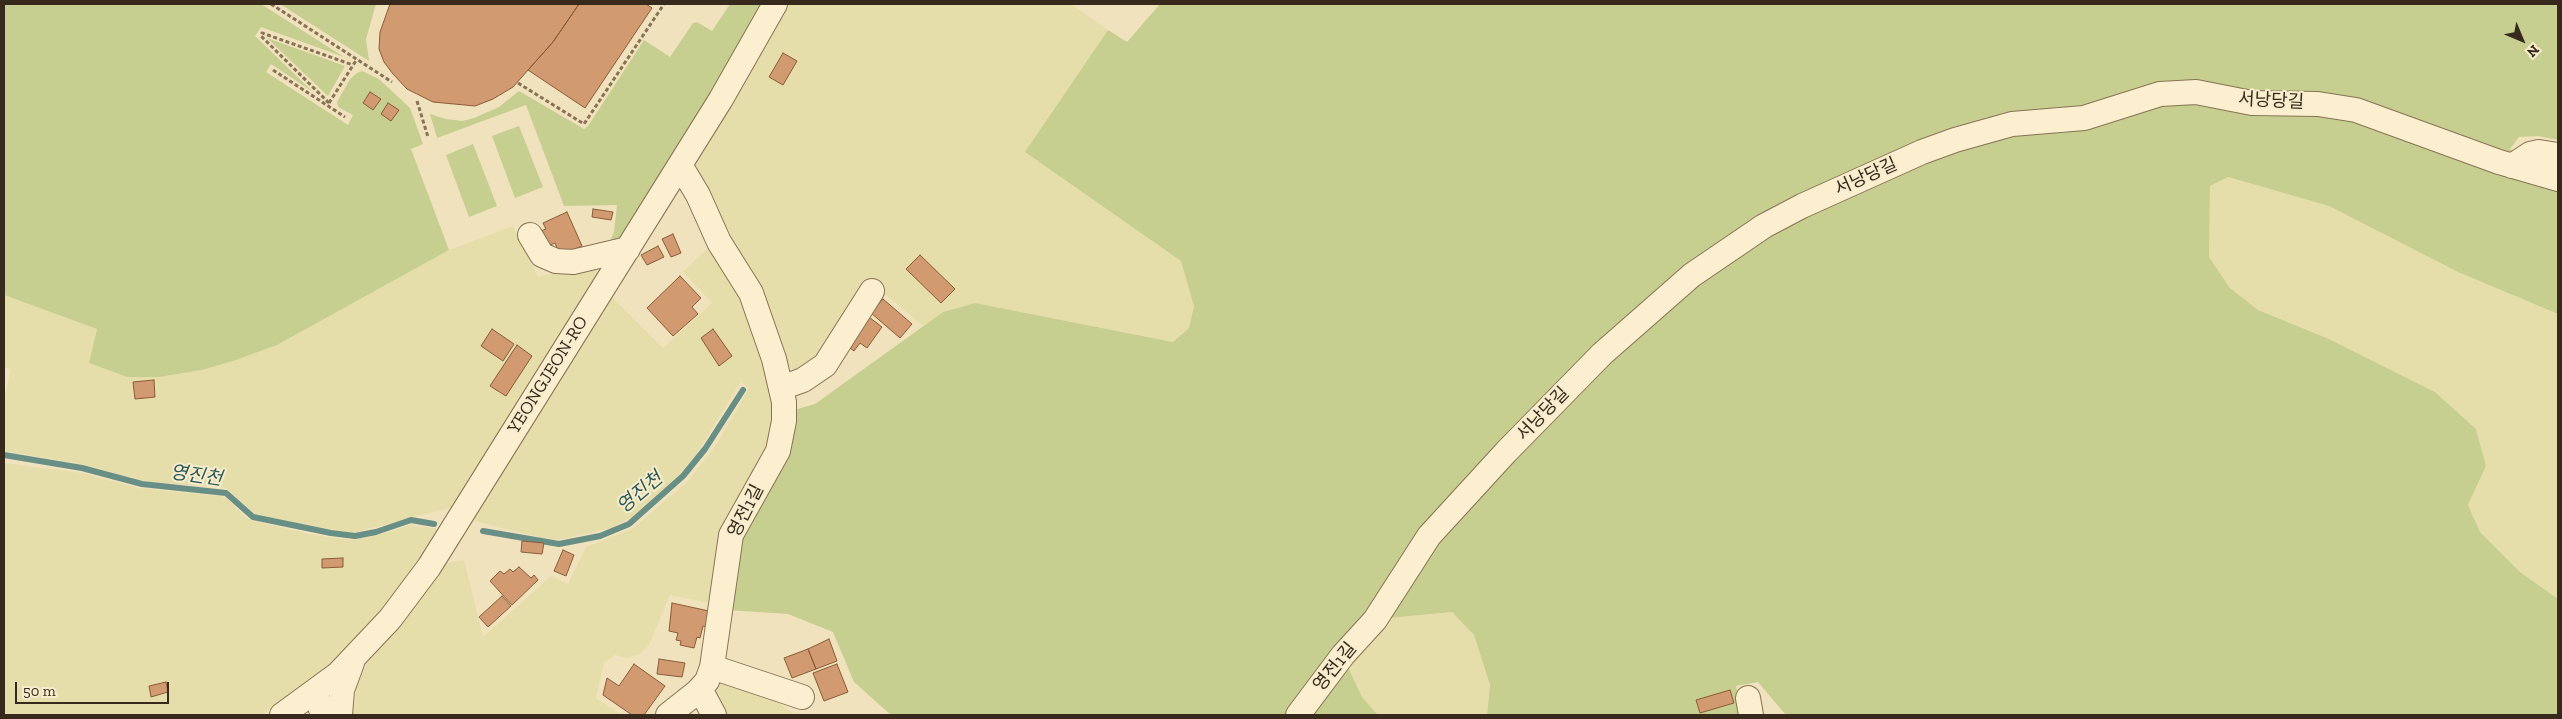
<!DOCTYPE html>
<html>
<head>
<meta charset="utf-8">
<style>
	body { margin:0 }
	#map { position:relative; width:2562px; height:719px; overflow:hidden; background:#f0e2bd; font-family:"Zilla Slab",serif }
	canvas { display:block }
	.frame { position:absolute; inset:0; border:5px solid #37291b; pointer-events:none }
	.north { position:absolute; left:2497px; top:15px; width:50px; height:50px; -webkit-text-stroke:4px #f7eccd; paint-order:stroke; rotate:135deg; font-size:14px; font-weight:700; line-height:20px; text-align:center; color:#37291b }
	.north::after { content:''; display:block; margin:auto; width:18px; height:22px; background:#37291b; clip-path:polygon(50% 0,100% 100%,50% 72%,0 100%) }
	.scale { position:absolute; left:15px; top:682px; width:154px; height:22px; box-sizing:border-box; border:2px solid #37291b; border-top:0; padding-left:6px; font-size:15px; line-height:18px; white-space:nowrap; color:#37291b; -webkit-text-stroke:4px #f7eccd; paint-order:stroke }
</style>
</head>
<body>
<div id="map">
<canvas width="2562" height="719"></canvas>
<div class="frame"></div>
<div class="north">N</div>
<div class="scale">50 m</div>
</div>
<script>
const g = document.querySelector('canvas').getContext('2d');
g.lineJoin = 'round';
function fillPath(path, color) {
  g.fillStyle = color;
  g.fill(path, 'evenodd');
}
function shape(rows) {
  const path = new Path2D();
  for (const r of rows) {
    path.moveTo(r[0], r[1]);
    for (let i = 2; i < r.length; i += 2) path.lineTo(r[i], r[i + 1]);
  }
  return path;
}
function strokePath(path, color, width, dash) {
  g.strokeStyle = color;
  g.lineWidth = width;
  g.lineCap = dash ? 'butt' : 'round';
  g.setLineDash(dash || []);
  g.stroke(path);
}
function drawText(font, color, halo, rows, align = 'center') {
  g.font = font + ' "Zilla Slab","Noto Sans KR",serif';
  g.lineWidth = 4;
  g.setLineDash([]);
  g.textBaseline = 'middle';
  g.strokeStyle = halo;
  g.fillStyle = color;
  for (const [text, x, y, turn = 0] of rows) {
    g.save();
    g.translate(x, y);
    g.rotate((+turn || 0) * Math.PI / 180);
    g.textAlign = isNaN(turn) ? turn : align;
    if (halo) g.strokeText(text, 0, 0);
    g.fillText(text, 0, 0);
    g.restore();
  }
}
const farmland = shape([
	[787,4,1071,4,1108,30,1026,152,1182,261,1194,306,1189,328,1173,342,975,303,943,312,923,326,871,282,829,353,798,372,783,363,707,204,694,164,769,39],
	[2228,177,2329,206,2458,272,2558,314,2558,599,2520,572,2480,532,2468,505,2486,466,2476,429,2435,392,2329,339,2258,310,2230,288,2209,257,2210,186],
	[513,226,538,277,591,264,599,275,453,507,353,533,262,517,254,513,226,488,151,482,80,464,4,451,4,400,11,369,4,367,4,295,97,329,89,363,127,377,159,377,202,370,277,345,449,250],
	[714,242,743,289,779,419,714,604,670,595,649,645,640,654,627,658,615,655,604,663,596,698,622,715,353,715,357,687,368,661,409,612,443,564,464,560,483,637,551,576,568,584,586,547,632,529,689,480,718,442,749,388,741,382,697,453,678,476,631,518,611,528,557,540,534,536,471,520,610,295,663,348,712,303,683,272],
	[4,463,82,473,138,488,219,496,229,500,245,517,253,521,314,535,351,540,384,534,410,525,439,529,392,600,331,666,261,715,4,715],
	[1452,612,1474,635,1490,685,1487,715,1378,715,1362,697,1346,663,1389,618],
	[722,680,761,690,795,715,719,715,713,705,714,686]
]);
const green = shape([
	[4,4,261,4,344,57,261,27,255,36,313,92,271,64,266,72,348,125,353,115,338,107,337,102,350,79,357,73,362,71,379,79,410,108,423,144,411,149,449,250,277,345,233,361,202,370,159,377,127,377,89,363,97,329,4,295],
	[280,4,376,4,366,39,369,61],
	[730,4,763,4,711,94,614,250,608,246,614,232,617,205,564,206,526,105,437,138,430,114,446,119,462,121,474,118,499,107,519,91,584,129,588,126,644,40,670,57,693,23,697,22,712,31],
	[1160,4,2558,4,2558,140,2538,136,2519,137,2510,149,2544,169,2558,167,2558,314,2458,272,2329,206,2228,177,2210,186,2209,257,2230,288,2258,310,2329,339,2435,392,2476,429,2486,466,2468,505,2480,532,2520,572,2558,599,2558,715,1786,715,1758,682,1736,686,1742,715,1487,715,1490,685,1474,635,1452,612,1389,618,1290,715,891,715,854,682,833,632,788,614,728,610,739,531,791,411,815,404,943,312,975,303,1173,342,1189,328,1194,306,1181,261,1025,152,1108,30,1127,42],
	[267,38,345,66,328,96],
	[519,126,543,187,515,198,492,136],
	[473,144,497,206,469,217,446,155],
	[1346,663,1362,697,1378,715,1307,715]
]);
const stream = shape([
	[4,455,82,468,142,484,226,493,253,517,331,533,355,536,376,532,411,520,434,524],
	[483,531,559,544,600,536,629,524,683,476,705,449,743,390]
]);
const building = shape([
	[390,4,579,4,553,42,513,87,493,99,475,106,433,102,407,89,393,74,384,62,379,49,380,32,390,4],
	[579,4,646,4,652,8,585,108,528,70,553,42,579,4],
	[783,53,797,61,783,85,769,77,783,53],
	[370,92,381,99,373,110,363,103,370,92],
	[388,103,399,110,391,121,381,114,388,103],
	[593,209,613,212,611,220,592,217,593,209],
	[567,212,582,246,560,255,555,243,548,246,541,231,546,229,543,223,567,212],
	[673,234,681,253,671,257,662,239,673,234],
	[658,246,664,257,647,265,641,255,658,246],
	[920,255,955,289,941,303,906,269,920,255],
	[680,276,701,298,692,307,698,314,673,336,647,308,680,276],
	[883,299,912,324,900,338,871,313,883,299],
	[865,314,882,327,867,348,860,343,854,351,844,343,865,314],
	[492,329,514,344,503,361,481,346,492,329],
	[713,329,732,356,719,366,701,338,713,329],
	[517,345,532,356,506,396,490,386,517,345],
	[154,380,155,397,135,399,133,382,154,380],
	[522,541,544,543,542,554,521,552,522,541],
	[563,550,574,555,566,576,554,571,563,550],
	[343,558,343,567,322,568,322,559,343,558],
	[519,567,531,578,534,575,538,580,512,605,490,581,500,571,504,574,510,569,513,572,519,567],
	[502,596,511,606,488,627,479,617,502,596],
	[672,603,709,611,706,627,703,626,700,638,697,637,694,648,680,645,681,641,676,640,678,633,669,631,672,603],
	[829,639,837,661,816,669,808,649,829,639],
	[808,649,816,669,792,678,784,658,808,649],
	[659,659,685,663,682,677,657,674,659,659],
	[634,664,665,686,644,715,632,715,603,695,607,678,619,686,634,664],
	[837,664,848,692,824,701,813,673,837,664],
	[166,682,168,692,151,697,149,686,166,682],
	[1730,690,1734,703,1700,713,1696,700,1730,690]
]);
const path = shape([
	[271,4,392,82],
	[273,70,345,117],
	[518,83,584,124,664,4],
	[417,101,428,137],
	[329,103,261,36,262,33,353,65],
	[329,103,357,59]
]);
const minor = shape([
	[2512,166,2530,154,2539,152,2558,155],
	[530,235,542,255,556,261,573,262,628,249],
	[781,388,803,380,825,365,872,291],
	[712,667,802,697],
	[700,689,714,715],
	[315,692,323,715],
	[1748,698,1751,715],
	[282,715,338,674,390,619,429,567,721,99,775,4],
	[340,715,342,690,352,663],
	[668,715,697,692,707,681,712,667,731,535,778,451,784,421,784,402,774,359,751,293,719,242,698,195,680,165],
	[1298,715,1343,655,1375,620,1429,536,1506,452,1602,354,1692,275,1764,226,1802,206,1922,152,1955,140,2012,124,2084,118,2160,94,2196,92,2252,103,2318,104,2356,110,2499,162,2558,179]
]);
const streetNames = [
	["서낭당길",2271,101,3],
	["서낭당길",1866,177,-24],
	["YEONGJEON-RO",548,375,-58],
	["서낭당길",1543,414,-46],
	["영전1길",746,511,-63],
	["영전1길",1335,667,-51]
];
const waterNames = [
	["영진천",196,476,8],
	["영진천",640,493,-40]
];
fillPath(farmland, '#e6deaa');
fillPath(green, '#c6cf90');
strokePath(stream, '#688f86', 6);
fillPath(building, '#d19a70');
strokePath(building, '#8a5b39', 1);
strokePath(minor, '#897255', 26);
strokePath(path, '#897255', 3, [4, 2.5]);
strokePath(minor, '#fbefd0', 24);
drawText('18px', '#37291b', '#f7eccd', streetNames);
drawText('italic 19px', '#295856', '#f7eccd', waterNames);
</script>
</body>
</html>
